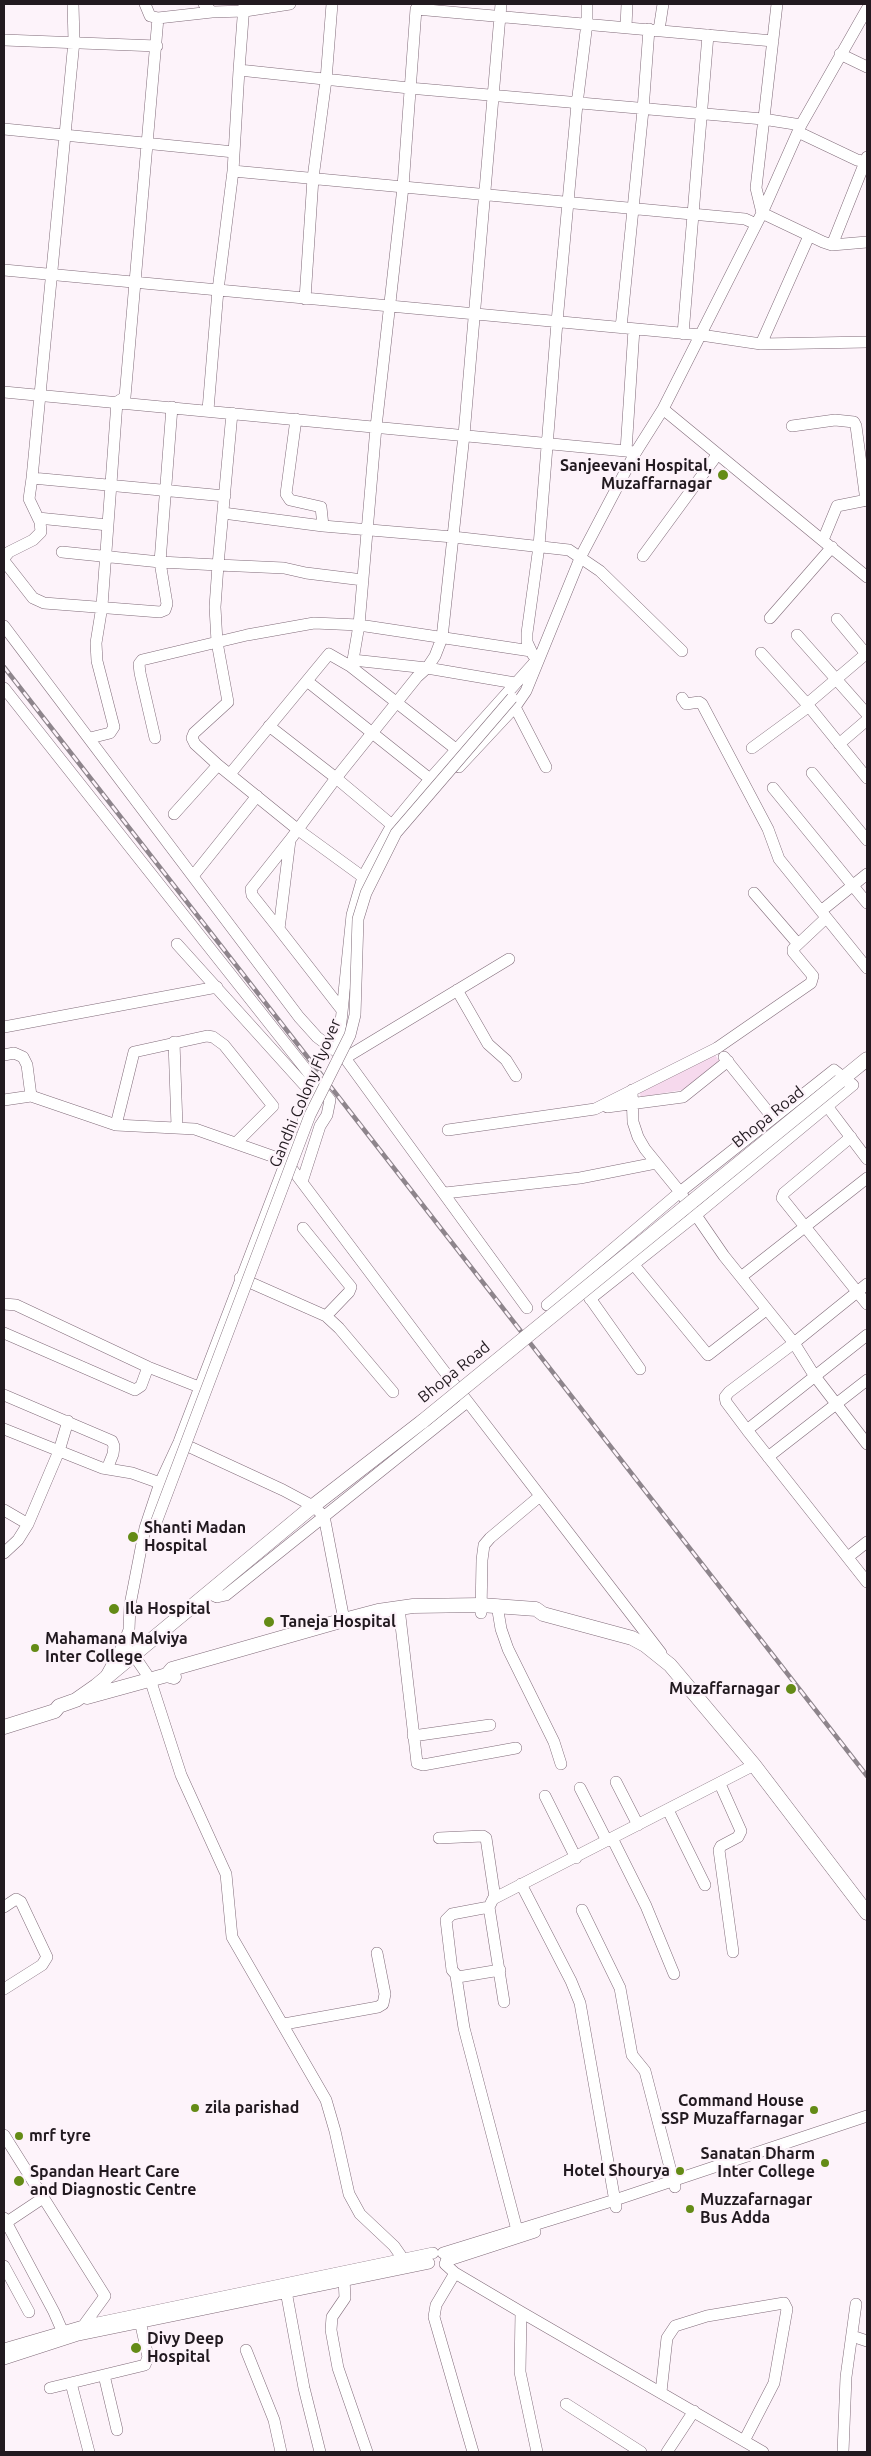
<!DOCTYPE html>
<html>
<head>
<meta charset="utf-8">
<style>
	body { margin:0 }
	#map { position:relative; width:871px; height:2456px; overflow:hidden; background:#fdf3fa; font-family:Ubuntu,sans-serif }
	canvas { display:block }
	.frame { position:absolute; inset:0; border:5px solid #221a20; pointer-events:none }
</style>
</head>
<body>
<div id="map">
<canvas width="871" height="2456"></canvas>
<div class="frame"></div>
</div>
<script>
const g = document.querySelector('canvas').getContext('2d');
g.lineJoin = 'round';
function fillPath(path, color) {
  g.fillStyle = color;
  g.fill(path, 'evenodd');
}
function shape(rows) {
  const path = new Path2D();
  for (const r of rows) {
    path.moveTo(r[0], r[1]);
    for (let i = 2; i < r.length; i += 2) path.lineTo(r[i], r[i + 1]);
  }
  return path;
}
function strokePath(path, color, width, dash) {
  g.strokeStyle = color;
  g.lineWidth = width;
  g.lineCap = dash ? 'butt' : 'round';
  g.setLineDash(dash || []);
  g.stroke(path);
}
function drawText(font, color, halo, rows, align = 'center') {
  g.font = font + ' Ubuntu,sans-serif';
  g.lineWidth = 4.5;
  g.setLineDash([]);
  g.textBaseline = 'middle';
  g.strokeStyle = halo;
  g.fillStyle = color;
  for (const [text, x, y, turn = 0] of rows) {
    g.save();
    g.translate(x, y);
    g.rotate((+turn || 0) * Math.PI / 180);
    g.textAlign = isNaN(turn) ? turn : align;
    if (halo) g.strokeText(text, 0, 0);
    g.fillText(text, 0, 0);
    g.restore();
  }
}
const green = shape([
	[713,1052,720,1062,687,1089,641,1097,639,1091]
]);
const minor = shape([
	[73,4,74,41,32,478,225,496],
	[145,4,150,16,158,18],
	[777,4,756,188,762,213,823,242,832,245,867,242],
	[212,12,245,11,290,4],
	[626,27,627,4],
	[659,30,663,4],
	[4,40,157,46],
	[840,54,867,67],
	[239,70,244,5],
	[4,129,234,152],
	[798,132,857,160,867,162],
	[756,224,745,219,233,171,239,70,409,88,763,119,801,125],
	[832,245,867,157],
	[4,270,701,335,761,344,867,342],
	[305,299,313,178,326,80,332,4],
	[621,328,643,110,649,29],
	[683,334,708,35],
	[761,344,809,236],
	[4,392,636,452],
	[172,407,160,562,218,565,232,413],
	[663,409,867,577],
	[208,410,218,290,233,171],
	[296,419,286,494,290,500,321,507,323,526,453,537,569,550,600,571,682,651],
	[792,426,835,420,854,422,856,426,866,501],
	[626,451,634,329],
	[32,478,29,499,40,522,41,532,33,540,9,552,5,557,4,561,33,598,44,603,160,612,165,610,167,604,160,562,62,552],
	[223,513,323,526],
	[38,518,108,525],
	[823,540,837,506,867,500],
	[643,556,717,455],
	[363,580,306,573,284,568,218,565,215,607,217,642,228,702,194,733,192,738,195,744,218,765,297,829,363,877],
	[770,618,832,547],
	[837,619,867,655],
	[4,626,299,1017,317,1037,345,1058,527,1308],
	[797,635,867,714],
	[531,651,359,625,376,427,403,187,416,9,773,41],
	[761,653,807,704],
	[867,653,807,704,867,778],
	[533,655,527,642,527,633,539,546,557,322,577,104,587,23,587,4],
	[350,666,353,660,427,668,515,683],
	[307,681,430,779],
	[4,688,330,1100,327,1115,320,1126,302,1182],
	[682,698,686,704,699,702,702,704,768,829,779,859,821,911],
	[515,707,546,767],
	[269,726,336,778,392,825],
	[90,738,110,733,114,727,97,661,96,643,102,606,117,402,125,397,158,18,212,12,204,4],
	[155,738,140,673,139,664,142,660,247,635,314,623,359,625,353,660],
	[839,744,867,720],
	[752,748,808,707],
	[459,767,515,707,526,691,581,556,634,455,663,409,762,213,801,125,867,9],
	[812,773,867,840],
	[230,774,329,654,350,666,457,750],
	[773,788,867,903],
	[174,814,218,765],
	[867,874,821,911,867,968],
	[193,876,257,796],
	[754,893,798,944],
	[279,929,252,895,251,889,290,840],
	[177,944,317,1099],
	[457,990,488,1044,506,1060,516,1076],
	[342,1010,279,929,290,840,336,778,417,677,427,668,435,656,442,638,464,435,501,4],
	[4,1027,217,987],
	[174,1042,177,1126],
	[338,1051,352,915,363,877,392,825,430,779,534,663],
	[4,1055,14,1053,23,1057,27,1065,31,1096],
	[724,1057,773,1118],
	[345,1058,509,959],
	[632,1090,633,1122,638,1137,645,1149,680,1192,724,1256,794,1343,814,1375,867,1444],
	[4,1100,31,1096,116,1125,195,1129,286,1161,441,1367,661,1653],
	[827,1106,867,1159],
	[607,1107,683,1097,728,1061],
	[303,1119,313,1094],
	[116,1125,134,1052,207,1036,213,1037,224,1045,273,1106,236,1143],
	[448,1130,595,1109,717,1048,811,983,813,976,793,952,793,949,826,918],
	[851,1137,784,1193,782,1198,867,1304],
	[295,1138,179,1442,160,1483,145,1528,130,1605,129,1630,123,1645,133,1654,150,1679,181,1775,226,1874,232,1937,326,2100,335,2131,349,2194,360,2214,394,2246,408,2266],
	[442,1191,445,1193,580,1178,656,1163],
	[303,1228,351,1287,349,1292,326,1316],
	[634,1265,708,1355,766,1310],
	[741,1277,867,1178],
	[240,1278,326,1316,339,1328,393,1392],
	[867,1284,794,1343,729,1392,725,1397,726,1402,747,1430,867,1582],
	[587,1294,640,1369],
	[4,1304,16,1305,148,1367,199,1387],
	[547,1305,680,1192,834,1070,853,1085,696,1215,590,1299],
	[4,1333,135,1390,141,1386,148,1367],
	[4,1395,112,1441,114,1446,113,1454,107,1469],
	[4,1429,102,1468,132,1473,160,1483],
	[747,1430,867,1335],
	[179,1442,283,1490,313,1506,324,1516,344,1620],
	[768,1457,867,1380],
	[4,1510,28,1524],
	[4,1553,18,1540,28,1524,59,1451,68,1421],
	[848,1557,867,1542],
	[208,1593,217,1597,226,1595,467,1402],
	[497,1605,501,1629,508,1649,554,1742,561,1764],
	[399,1608,417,1763,423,1765,516,1748],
	[481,1613,482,1560,484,1545,490,1538,540,1496],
	[107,1674,123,1645],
	[413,1736,490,1725],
	[616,1782,638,1825],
	[720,1784,741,1831,738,1837,721,1846,719,1850,733,1952],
	[580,1788,607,1841],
	[545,1796,576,1858],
	[668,1810,705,1885],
	[439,1838,483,1836,486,1838,495,1898],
	[612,1838,646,1906,674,1974],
	[521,1884,571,1981,580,2003,616,2207],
	[4,1907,16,1899,21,1902,47,1957,42,1965,4,1989],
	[489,1907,452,1914,446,1920,452,1970,458,1977,500,1970],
	[582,1910,620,1988,632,2055,645,2071,675,2187],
	[456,1976,464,2028,517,2230],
	[504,2002,489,1907,493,1899,754,1765],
	[284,2024,378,2007,383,2004,385,1994,377,1953],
	[4,2135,105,2296,81,2329],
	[4,2218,54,2312,65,2337],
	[4,2224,43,2198],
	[443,2253,615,2200,867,2116],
	[446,2261,535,2232],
	[445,2264,455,2273,521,2312,763,2452],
	[4,2266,29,2312],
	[455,2273,436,2305,434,2317,473,2452],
	[344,2279,345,2298,332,2317,331,2330,338,2368,367,2452],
	[286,2291,304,2388,320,2452],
	[521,2312,520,2372,537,2452],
	[852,2336,867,2341],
	[4,2349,83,2326,433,2253],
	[246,2350,274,2420,281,2452],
	[4,2359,78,2335,429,2263],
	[104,2375,117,2430],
	[71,2383,89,2452],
	[50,2388,145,2365,148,2357,139,2316],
	[661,2392,667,2338,675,2326,707,2316,784,2303,787,2309,774,2383,744,2441],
	[566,2404,641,2452],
	[667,2452,694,2411],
	[843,2452,846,2377,856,2304]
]);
const major = shape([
	[840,1081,867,1059],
	[167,1675,172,1669,344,1620,378,1611,413,1606,481,1605,536,1609,543,1614,632,1638,645,1645,670,1665,754,1765,867,1913],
	[87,1697,167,1675,174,1677],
	[4,1727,55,1711,59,1706,76,1700,96,1686,313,1506,423,1421]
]);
const rail = shape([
	[4,667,867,1776]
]);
const minorBridge = shape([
	[154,1528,310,1115,350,1035,355,1015,358,919,366,893,396,833,512,698]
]);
const majorBridge = shape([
	[423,1421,840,1081]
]);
const markers = [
	[723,475,6,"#648b16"],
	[133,1537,6,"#648b16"],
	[114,1609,6,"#648b16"],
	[269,1622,6,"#648b16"],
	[35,1648,5,"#648b16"],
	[791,1689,6,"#648b16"],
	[195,2108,5,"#648b16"],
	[814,2110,5,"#648b16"],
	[19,2136,5,"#648b16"],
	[825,2163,5,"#648b16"],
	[680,2171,5,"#648b16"],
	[19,2181,6,"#648b16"],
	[690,2209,5,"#648b16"],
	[136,2348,6,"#648b16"]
];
const poiNames = [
	["Sanjeevani Hospital,",712,466,"right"],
	["Muzaffarnagar",712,484,"right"],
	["Shanti Madan",144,1528],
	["Hospital",144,1546],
	["Ila Hospital",125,1609],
	["Taneja Hospital",280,1622],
	["Mahamana Malviya",45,1639],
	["Inter College",45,1657],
	["Muzaffarnagar",780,1689,"right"],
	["Command House",804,2101,"right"],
	["SSP Muzaffarnagar",804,2119,"right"],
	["zila parishad",205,2108],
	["mrf tyre",29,2136],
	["Sanatan Dharm",815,2154,"right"],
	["Inter College",815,2172,"right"],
	["Hotel Shourya",670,2171,"right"],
	["Spandan Heart Care",30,2172],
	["and Diagnostic Centre",30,2190],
	["Muzzafarnagar",700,2200],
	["Bus Adda",700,2218],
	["Divy Deep",147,2339],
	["Hospital",147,2357]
];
const streetNames = [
	["Gandhi Colony Flyover",305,1093,-67],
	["Bhopa Road",768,1117,-39],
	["Bhopa Road",454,1372,-39]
];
fillPath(green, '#f6d9ed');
strokePath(minor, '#806b79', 12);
strokePath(major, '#806b79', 15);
strokePath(minor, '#fff', 11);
strokePath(major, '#fff', 14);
strokePath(rail, '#8e858c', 4.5);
strokePath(rail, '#fdf3fa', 2.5, [8]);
strokePath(minorBridge, '#806b79', 12, []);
strokePath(majorBridge, '#806b79', 15, []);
strokePath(minorBridge, '#fff', 11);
strokePath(majorBridge, '#fff', 14);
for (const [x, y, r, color] of markers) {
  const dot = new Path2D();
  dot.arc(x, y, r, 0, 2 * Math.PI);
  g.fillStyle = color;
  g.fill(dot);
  strokePath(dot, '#fdf3fa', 2);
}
drawText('bold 16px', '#221a20', '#fdf3fa', poiNames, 'left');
drawText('16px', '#221a20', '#fdf3fa', streetNames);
</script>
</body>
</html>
